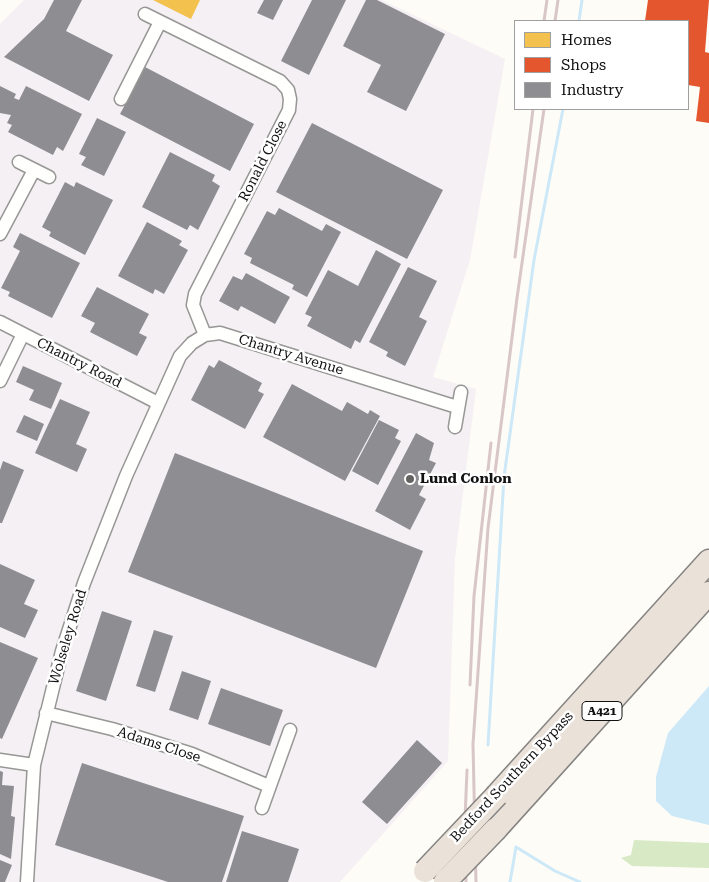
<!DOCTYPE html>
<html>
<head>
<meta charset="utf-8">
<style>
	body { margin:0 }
	#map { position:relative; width:709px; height:882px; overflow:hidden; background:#fdfcf7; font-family:"Roboto Serif",serif }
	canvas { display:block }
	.legend { position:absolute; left:514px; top:20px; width:175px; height:90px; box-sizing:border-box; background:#fff; border:1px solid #a0a0a0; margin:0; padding:6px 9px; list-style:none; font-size:15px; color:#111 }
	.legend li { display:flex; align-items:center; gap:10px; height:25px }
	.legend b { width:25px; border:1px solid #a0a0a0 }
</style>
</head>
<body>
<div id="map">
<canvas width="709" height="882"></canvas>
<ul class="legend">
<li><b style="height:14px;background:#f2c14e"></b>Homes</li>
<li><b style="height:14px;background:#e4572e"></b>Shops</li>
<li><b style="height:14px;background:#8d8d92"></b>Industry</li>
</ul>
</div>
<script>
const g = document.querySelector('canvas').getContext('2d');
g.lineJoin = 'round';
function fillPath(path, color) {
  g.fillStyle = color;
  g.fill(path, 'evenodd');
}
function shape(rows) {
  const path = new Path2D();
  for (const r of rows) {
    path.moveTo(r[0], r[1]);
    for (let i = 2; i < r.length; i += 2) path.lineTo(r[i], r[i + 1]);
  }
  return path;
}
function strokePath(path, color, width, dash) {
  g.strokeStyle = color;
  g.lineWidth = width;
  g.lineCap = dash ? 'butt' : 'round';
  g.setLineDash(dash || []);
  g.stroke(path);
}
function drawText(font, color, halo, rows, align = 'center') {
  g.font = font + ' "Roboto Serif",serif';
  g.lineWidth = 5;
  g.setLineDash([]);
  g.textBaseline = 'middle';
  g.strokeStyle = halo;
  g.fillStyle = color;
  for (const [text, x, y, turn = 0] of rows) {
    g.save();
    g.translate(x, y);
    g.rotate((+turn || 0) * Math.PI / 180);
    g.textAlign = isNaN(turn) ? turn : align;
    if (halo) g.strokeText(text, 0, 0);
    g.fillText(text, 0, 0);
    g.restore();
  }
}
const industrial = shape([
	[24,0,382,0,505,59,470,260,433,377,476,389,455,559,448,761,340,882,0,882,0,24]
]);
const forest = shape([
	[634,840,709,843,709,868,632,866,621,858,631,855]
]);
const water = shape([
	[709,686,709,825,672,816,656,801,656,777,668,733]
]);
const homes = shape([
	[153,0,200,0,191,19]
]);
const shops = shape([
	[648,0,709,0,705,52,709,53,709,123,696,121,700,87,688,85,688,21,645,21]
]);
const industry = shape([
	[54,0,82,0,66,31,113,55,89,101,4,57,44,19],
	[264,0,283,0,273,20,257,13],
	[312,0,346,0,309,75,281,61],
	[366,0,377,0,445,34,406,111,367,92,381,65,343,46],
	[145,67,254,124,230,171,120,114],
	[0,86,16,94,14,98,19,100,26,86,82,114,63,151,57,147,53,155,8,132,12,125,7,123,11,115,0,113],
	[97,118,126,132,104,176,81,165,86,157,79,154],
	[312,123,443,190,407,259,276,192],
	[170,152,215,175,212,181,220,186,198,230,190,225,187,230,142,207],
	[65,182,74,187,76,182,113,200,85,255,49,236,51,232,42,227],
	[279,208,322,231,326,224,341,232,307,297,292,289,294,285,250,263,252,258,244,254,267,211,275,215],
	[147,222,182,241,179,245,188,250,164,294,155,289,153,294,118,276],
	[20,233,80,263,52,318,8,296,10,292,1,288,20,251,13,247],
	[376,250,401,264,360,343,355,340,351,349,307,326,312,317,305,314,328,270,358,286],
	[408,267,437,281,419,317,427,321,405,366,386,356,388,352,369,342],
	[246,273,290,297,275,324,241,306,238,311,219,301,233,276,242,280],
	[97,287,149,314,139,333,147,337,137,356,90,332,95,323,81,316],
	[219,360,262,383,258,391,264,394,245,429,191,400,209,365,214,368],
	[23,366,62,383,51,409,29,400,34,390,16,382],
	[292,384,342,411,347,402,368,414,370,410,380,416,345,481,263,437],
	[60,399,90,412,76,444,87,449,77,472,35,453],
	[24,415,44,424,37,441,16,432],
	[379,420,399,430,395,438,401,441,378,485,352,471],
	[416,433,434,443,429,460,436,463,419,495,426,499,410,530,375,511],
	[175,453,423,551,376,668,128,572],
	[3,461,24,470,2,523,0,523,0,470],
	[0,564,35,580,24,604,38,610,25,638,0,627],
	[102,611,132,621,106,701,76,691],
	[154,630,173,636,155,692,136,686],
	[0,642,38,658,2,739,0,738],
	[182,671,211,681,198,720,169,710],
	[221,688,283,710,270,746,208,724],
	[417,740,442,763,387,824,362,802],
	[82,763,244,816,222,882,168,882,55,845],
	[0,771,3,772,2,785,14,786,11,816,15,817,11,859,0,854],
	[242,831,299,849,288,882,226,882],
	[0,860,12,865,5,882,0,882]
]);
const stream = shape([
	[579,21,582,0],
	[488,745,504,477,534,260,563,109],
	[510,882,516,847,555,871,580,882]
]);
const street = shape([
	[145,14,280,81,288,90,290,99,289,110,195,294,193,305,205,335],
	[121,99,160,22],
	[19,162,49,177],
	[0,234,34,170],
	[0,322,158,403],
	[0,381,23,334],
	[455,427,461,392],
	[46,713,112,729,192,754,269,786],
	[0,760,34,765],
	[262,808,290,730],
	[27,882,34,765,62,651,84,583,126,476,180,356,192,343,205,335,220,333,457,407]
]);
const highway = shape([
	[497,795,709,561],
	[496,829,709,593]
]);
const rail = shape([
	[544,21,547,0],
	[555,21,558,0],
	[515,257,533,109],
	[470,685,474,596,491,443],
	[466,882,464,844,467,770],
	[476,882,473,744,488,528,517,298,544,109]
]);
const highwayBridge = shape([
	[425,871,497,795],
	[445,882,496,829]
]);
const markers = [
	[410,479,5,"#646362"]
];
const shields = [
	[602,711,40]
];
const shieldNames = [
	["A421",602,711]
];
const streetNames = [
	["Ronald Close",263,161,-63],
	["Chantry Avenue",291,355,17],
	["Chantry Road",79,363,27],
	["Wolseley Road",68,637,-73],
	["Adams Close",159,745,18],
	["Bedford Southern Bypass",512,777,-47]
];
const poiNames = [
	["Lund Conlon",420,479]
];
fillPath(industrial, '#f5f0f3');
fillPath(forest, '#d8eac5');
fillPath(water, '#cde8f7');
fillPath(homes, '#f2c14e');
fillPath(shops, '#e4572e');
fillPath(industry, '#8d8d92');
strokePath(stream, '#cde8f7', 3);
strokePath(street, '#979795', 15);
strokePath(highway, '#858482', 25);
strokePath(street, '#fffffe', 12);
strokePath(highway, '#eae1d8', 22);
strokePath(rail, '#d9c6c7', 3);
strokePath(highwayBridge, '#858482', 25, []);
strokePath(highwayBridge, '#eae1d8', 22);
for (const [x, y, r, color] of markers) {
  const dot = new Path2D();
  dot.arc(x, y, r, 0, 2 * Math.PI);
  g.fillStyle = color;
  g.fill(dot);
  strokePath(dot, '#fff', 2);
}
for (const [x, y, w] of shields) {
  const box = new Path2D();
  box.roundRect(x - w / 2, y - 9.5, w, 19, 4);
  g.fillStyle = '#fff';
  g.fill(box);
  strokePath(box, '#111', 1);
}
drawText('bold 12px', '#111', null, shieldNames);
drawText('14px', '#111', '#fff', streetNames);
drawText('bold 14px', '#111', '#fff', poiNames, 'left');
</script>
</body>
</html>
